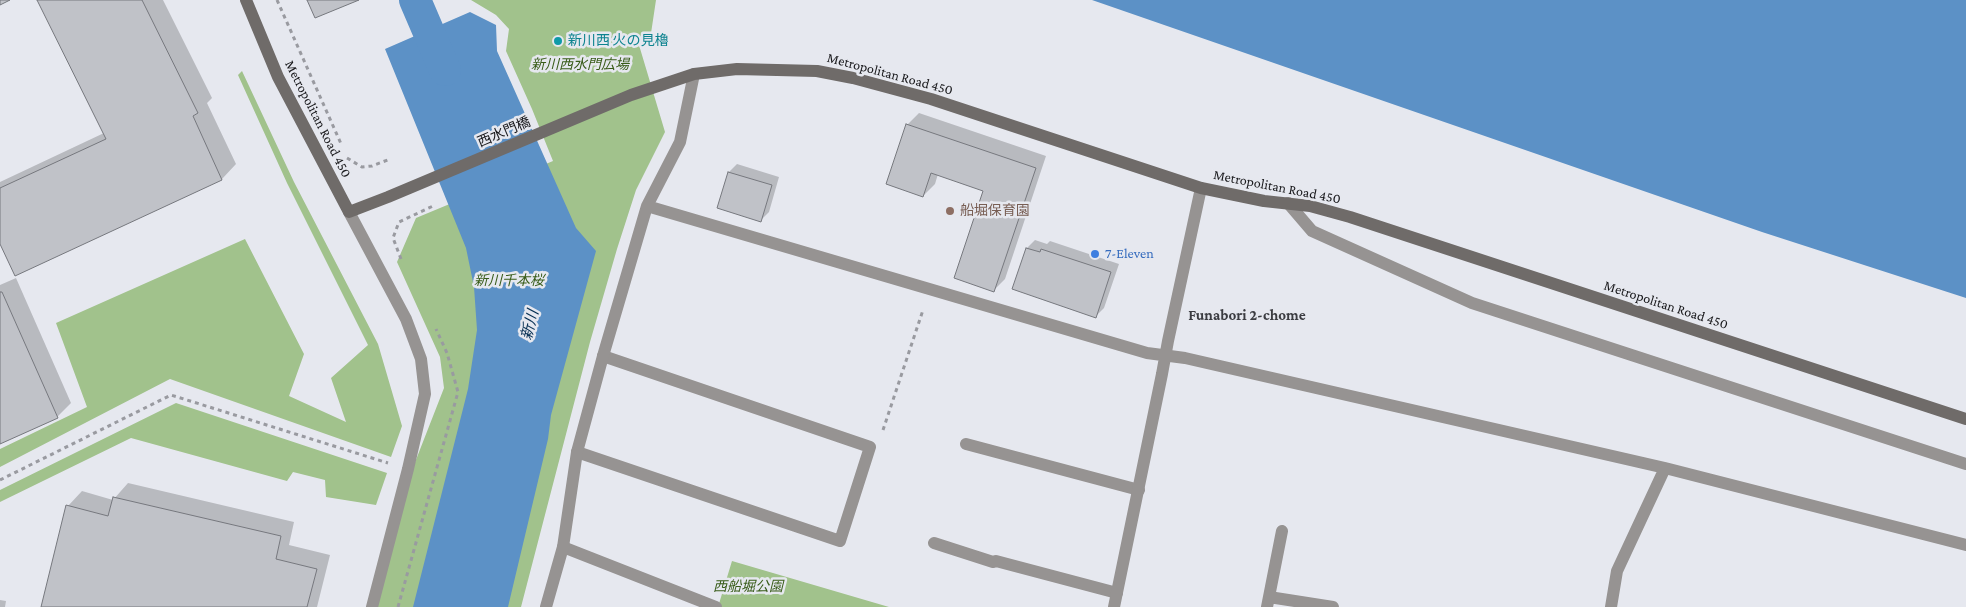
<!DOCTYPE html>
<html>
<head>
<meta charset="utf-8">
<style>
	body { margin:0 }
	canvas { display:block; background:#e6e8ef }
</style>
</head>
<body>
<canvas width="1966" height="607"></canvas>
<script>
const g = document.querySelector('canvas').getContext('2d');
g.lineJoin = 'round';
function fillPath(path, color) {
  g.fillStyle = color;
  g.fill(path, 'evenodd');
}
function shape(rows) {
  const path = new Path2D();
  for (const r of rows) {
    path.moveTo(r[0], r[1]);
    for (let i = 2; i < r.length; i += 2) path.lineTo(r[i], r[i + 1]);
  }
  return path;
}
function strokePath(path, color, width, dash) {
  g.strokeStyle = color;
  g.lineWidth = width;
  g.lineCap = dash ? 'butt' : 'round';
  g.setLineDash(dash || []);
  g.stroke(path);
}
function drawText(font, color, halo, rows, align = 'center') {
  g.font = font + ' "Crimson Pro","Noto Sans JP",serif';
  g.lineWidth = 5;
  g.setLineDash([]);
  g.textBaseline = 'middle';
  g.strokeStyle = halo;
  g.fillStyle = color;
  for (const [text, x, y, turn = 0] of rows) {
    g.save();
    g.translate(x, y);
    g.rotate((+turn || 0) * Math.PI / 180);
    g.textAlign = isNaN(turn) ? turn : align;
    if (halo) g.strokeText(text, 0, 0);
    g.fillText(text, 0, 0);
    g.restore();
  }
}
const green = shape([
	[471,0,656,0,650,40,639,45,665,132,636,190,617,249,590,342,521,607,376,607,412,470,444,388,440,357,397,262,416,218,553,161,532,109,506,51,509,29,496,15],
	[242,71,294,182,378,344,402,426,391,457,170,379,0,467,0,449,87,407,56,323,245,239,304,354,289,396,346,422,331,378,368,345,287,183,238,75],
	[176,403,387,473,376,505,326,497,325,480,293,472,287,481,131,438,0,502,0,490],
	[732,561,889,607,718,607]
]);
const water = shape([
	[1092,0,1966,0,1966,298,1762,232],
	[470,12,496,25,497,51,576,228,596,251,551,415,548,439,508,607,413,607,468,389,477,330,474,287,466,248,385,49]
]);
const shadow = shape([
	[38,0,163,0,212,98,207,103,236,164,222,179,16,274,0,241,0,182,104,133],
	[919,113,1046,156,1005,279,994,290,985,190,938,174,935,184,923,196,907,125],
	[737,164,779,177,769,212,761,220,729,172],
	[1035,240,1047,244,1050,241,1119,264,1104,308,1096,316,1027,248],
	[16,278,71,403,57,417,0,443,0,285],
	[128,483,294,522,289,545,330,555,317,607,42,607,68,506,82,491,113,500],
	[0,600,6,601,5,607,0,607]
]);
const canal = shape([
	[415,0,445,70]
]);
const building = shape([
	[0,0,10,0,0,5,0,0],
	[37,0,142,0,198,113,193,116,222,180,15,276,0,244,0,188,106,139,37,0],
	[307,0,359,0,315,18,307,0],
	[906,124,1036,168,994,292,954,278,983,191,931,173,923,197,886,184,906,124],
	[728,172,772,185,761,222,717,208,728,172],
	[1026,248,1040,252,1041,249,1111,272,1096,318,1012,289,1026,248],
	[0,292,2,292,58,418,0,444,0,292],
	[113,497,281,536,276,559,317,569,307,607,41,607,66,505,108,516,113,497]
]);
const path = shape([
	[277,0,342,146],
	[347,158,362,167,372,166,390,159],
	[401,259,393,238,399,222,433,206],
	[883,430,923,310],
	[0,480,171,395,388,463],
	[398,607,458,392,447,353,436,329]
]);
const lane = shape([
	[966,444,1139,490],
	[577,452,840,541,870,447,603,356],
	[934,543,993,562,996,561,1117,593],
	[563,547,716,607],
	[1269,597,1333,607],
	[1267,607,1282,531]
]);
const street = shape([
	[1288,203,1312,231,1472,303,1966,464],
	[647,206,1147,353,1185,358,1665,468,1966,545],
	[349,212,406,319,421,359,425,394,408,469,372,607],
	[546,607,563,547,577,452,603,356,647,206,680,142,694,74],
	[1114,607,1162,374,1168,341,1201,188],
	[1611,607,1617,571,1665,468]
]);
const secondary = shape([
	[246,0,278,77,349,212,388,197,631,95,694,74,737,69,817,71,853,78,931,99,1201,188,1264,201,1310,206,1350,217,1966,419]
]);
const markers = [
	[558,41,5,"#0f9aa8"],
	[950,211,5,"#8d6e63"],
	[1095,254,5,"#3f7fe0"]
];
const cultureNames = [
	["新川西 火の見櫓",568,41]
];
const parkNames = [
	["新川西水門広場",580,65],
	["新川千本桜",509,281],
	["西船堀公園",748,587]
];
const streetNames = [
	["Metropolitan Road 450",890,74,15],
	["Metropolitan Road 450",318,119,63],
	["西水門橋",504,132,-23],
	["Metropolitan Road 450",1277,187,11],
	["Metropolitan Road 450",1666,305,18]
];
const educationNames = [
	["船堀保育園",960,211]
];
const shopNames = [
	["7-Eleven",1105,254]
];
const neighbourhoodNames = [
	["Funabori 2-chome",1247,315]
];
const waterNames = [
	["新川",530,325,-76]
];
fillPath(green, '#a1c28c');
fillPath(water, '#5c91c6');
fillPath(shadow, '#0003');
strokePath(canal, '#5c91c6', 32);
fillPath(building, '#c0c2c8');
strokePath(building, '#76787e', 1);
strokePath(path, '#999aa0', 3, [4, 4]);
strokePath(lane, '#969392', 12);
strokePath(street, '#969392', 12);
strokePath(secondary, '#6f6b69', 12);
for (const [x, y, r, color] of markers) {
  const dot = new Path2D();
  dot.arc(x, y, r, 0, 2 * Math.PI);
  g.fillStyle = color;
  g.fill(dot);
  strokePath(dot, '#e6e8ef', 2);
}
drawText('14px', '#0d838f', '#e6e8ef', cultureNames, 'left');
drawText('italic 14px', '#385c19', '#e6e8ef', parkNames);
drawText('14px', '#18181b', '#e6e8ef', streetNames);
drawText('14px', '#785e54', '#e6e8ef', educationNames, 'left');
drawText('14px', '#366cbe', '#e6e8ef', shopNames, 'left');
drawText('bold 15px', '#3b3c41', '#e6e8ef', neighbourhoodNames);
drawText('italic 15px', '#062f52', '#e6e8ef', waterNames);
</script>
</body>
</html>
